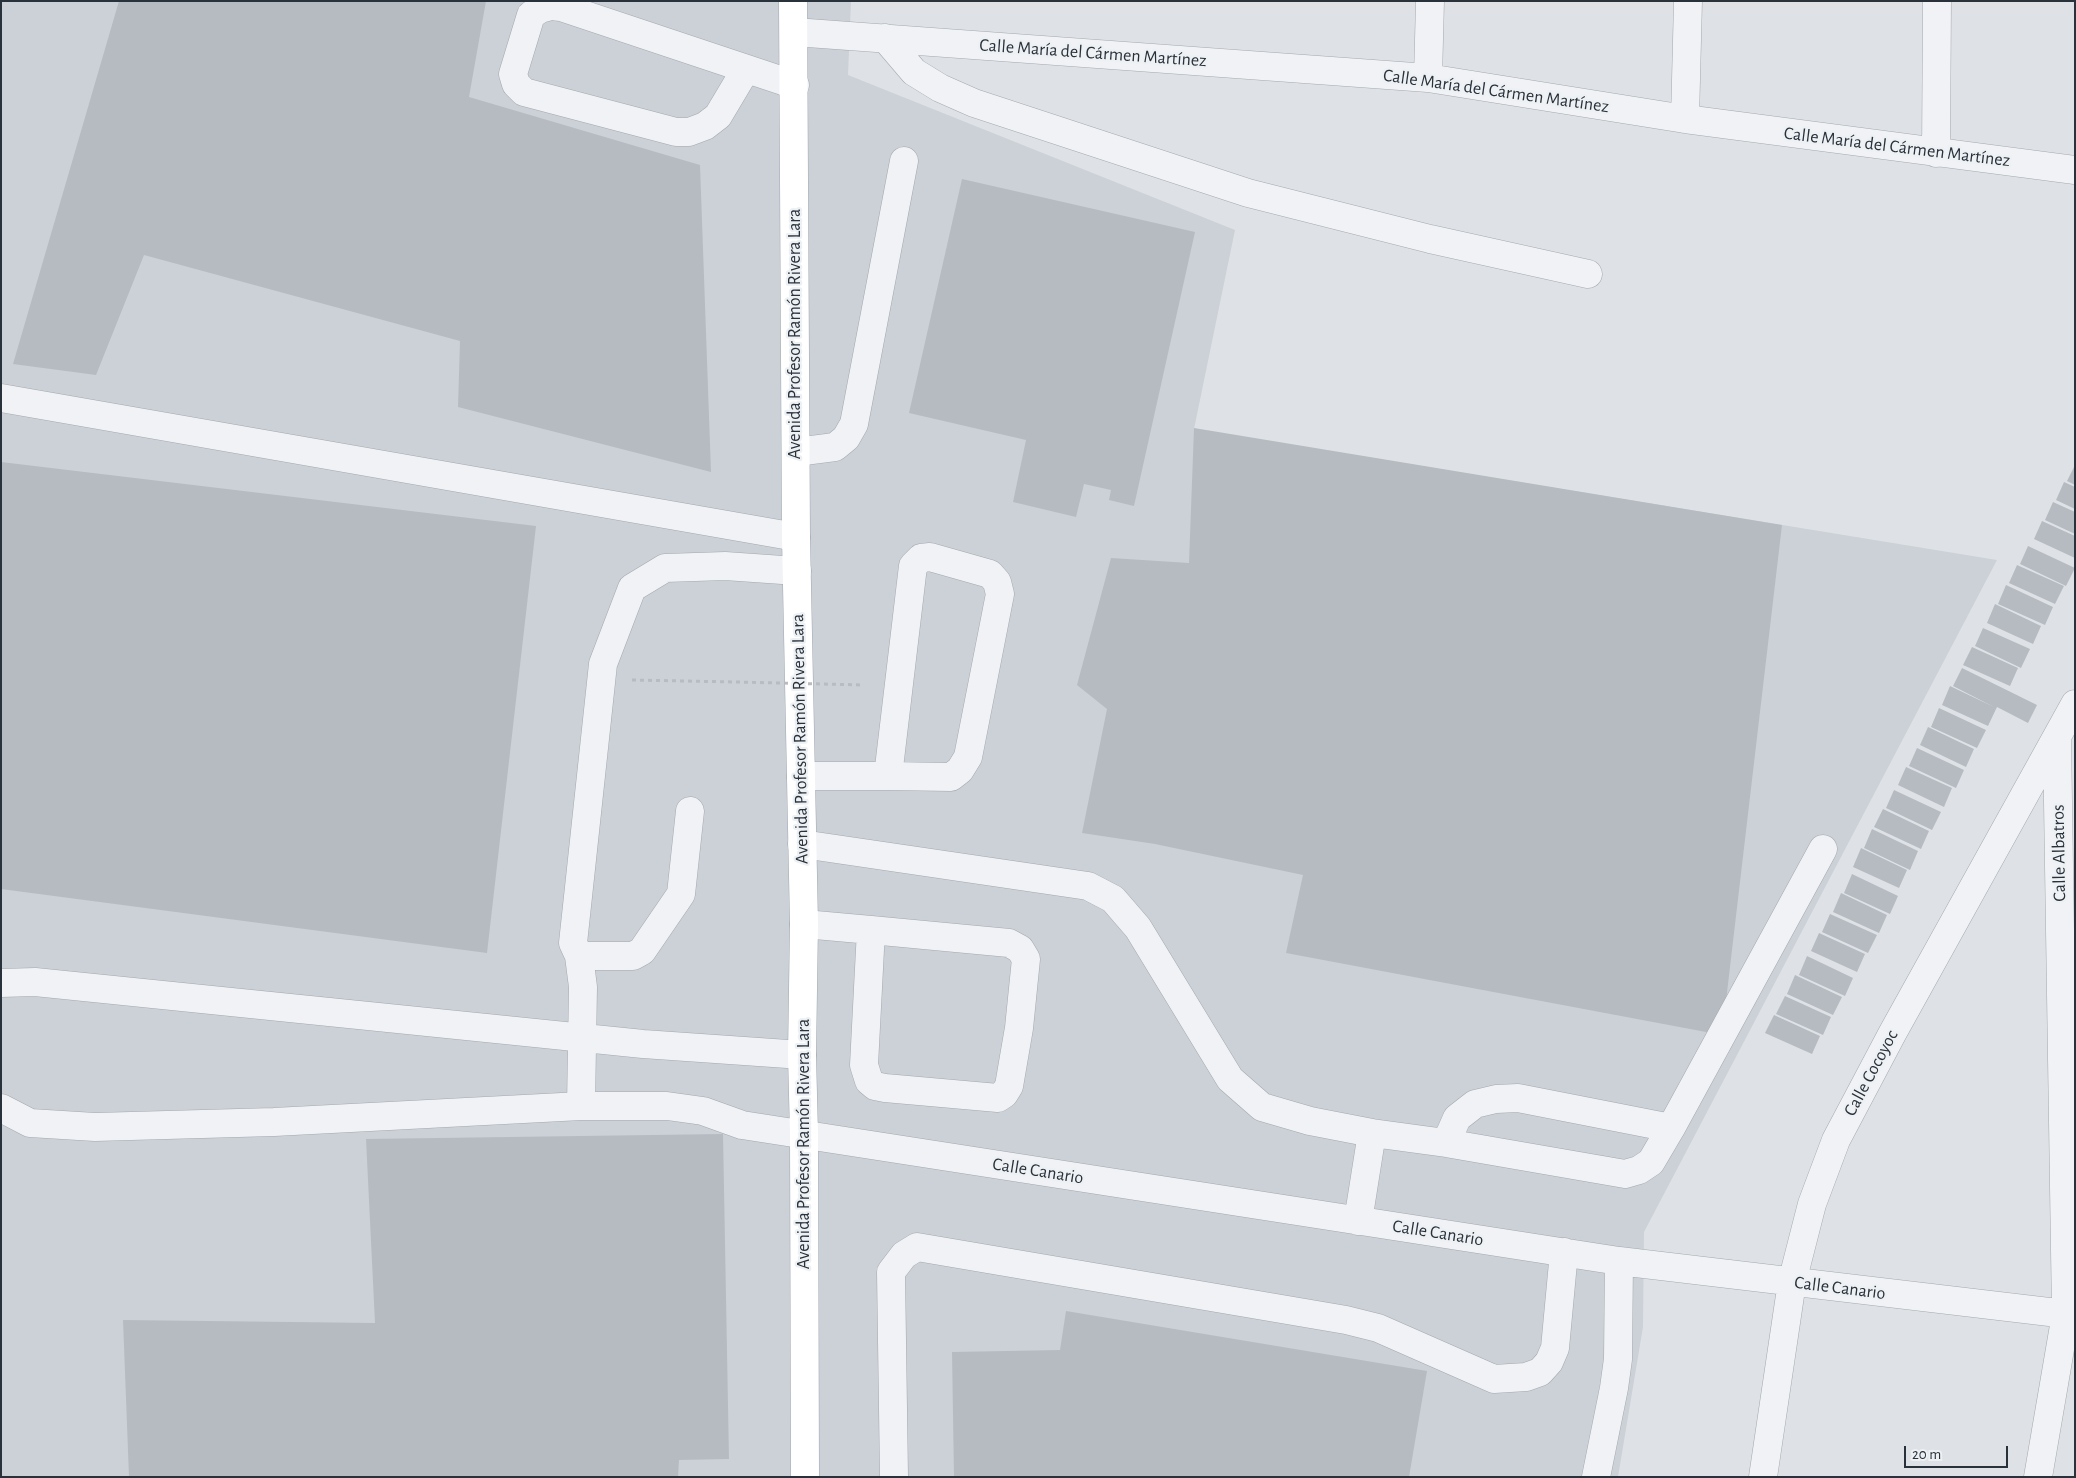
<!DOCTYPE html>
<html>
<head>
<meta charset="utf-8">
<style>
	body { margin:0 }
	#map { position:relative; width:2076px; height:1478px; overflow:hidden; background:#dee2e6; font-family:"Alegreya Sans",sans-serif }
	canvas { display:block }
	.frame { position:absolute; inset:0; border:2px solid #29313b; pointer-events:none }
	.scale { position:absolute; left:1904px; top:1446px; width:104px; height:22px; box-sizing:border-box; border:2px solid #29313b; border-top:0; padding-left:6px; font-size:15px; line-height:18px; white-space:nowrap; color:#29313b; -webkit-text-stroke:4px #edf1f4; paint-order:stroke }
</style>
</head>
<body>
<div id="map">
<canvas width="2076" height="1478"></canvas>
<div class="frame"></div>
<div class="scale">20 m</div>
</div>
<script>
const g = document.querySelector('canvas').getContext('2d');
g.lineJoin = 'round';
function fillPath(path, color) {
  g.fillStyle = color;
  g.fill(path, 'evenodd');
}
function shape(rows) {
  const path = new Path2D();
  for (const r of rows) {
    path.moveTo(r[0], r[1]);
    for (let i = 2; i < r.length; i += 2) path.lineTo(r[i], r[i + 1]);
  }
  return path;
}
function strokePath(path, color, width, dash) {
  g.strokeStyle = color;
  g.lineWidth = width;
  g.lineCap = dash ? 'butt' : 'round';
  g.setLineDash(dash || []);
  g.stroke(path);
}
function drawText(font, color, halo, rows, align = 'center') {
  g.font = font + ' "Alegreya Sans",sans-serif';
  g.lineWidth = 4.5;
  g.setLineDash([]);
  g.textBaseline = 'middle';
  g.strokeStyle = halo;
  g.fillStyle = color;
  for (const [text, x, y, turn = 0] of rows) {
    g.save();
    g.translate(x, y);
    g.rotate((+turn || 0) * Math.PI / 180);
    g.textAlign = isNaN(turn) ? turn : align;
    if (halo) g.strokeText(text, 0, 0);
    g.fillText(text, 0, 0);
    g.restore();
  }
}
const built = shape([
	[1,1,851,1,848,75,1235,230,1194,429,1997,560,1644,1232,1643,1327,1618,1477,1,1477]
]);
const building = shape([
	[119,1,486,1,469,97,700,165,711,472,458,407,460,341,144,255,96,375,13,364],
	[962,179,1195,232,1134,506,1109,500,1111,490,1084,484,1076,517,1013,502,1026,440,909,413],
	[1194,428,1782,525,1722,1035,1286,953,1303,875,1155,844,1082,833,1107,709,1077,685,1111,558,1189,563],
	[1,462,536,526,487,953,1,889],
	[2075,465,2075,485,2067,481],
	[2064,482,2075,487,2075,509,2056,500],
	[2053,502,2075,512,2075,534,2045,520],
	[2042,521,2075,536,2075,558,2034,539],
	[2028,546,2075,568,2066,586,2020,564],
	[2017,565,2064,586,2055,604,2009,583],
	[2006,585,2053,607,2045,625,1998,604],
	[1995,604,2041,626,2033,644,1987,623],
	[1983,628,2030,649,2021,668,1975,646],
	[1972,647,2018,668,2010,686,1963,665],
	[1962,668,2037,705,2028,723,1997,707,1988,726,1942,705,1950,686,1994,707,1953,686],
	[1939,708,1986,730,1977,748,1931,727],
	[1928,727,1974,749,1966,767,1920,745],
	[1917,748,1964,770,1956,788,1909,766],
	[1906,767,1952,788,1944,807,1898,785],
	[1894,790,1941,812,1932,830,1886,808],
	[1883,809,1929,831,1921,849,1874,827],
	[1872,829,1918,851,1910,870,1864,848],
	[1861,848,1907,870,1899,888,1853,867],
	[1852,874,1898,896,1890,914,1844,893],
	[1841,893,1887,915,1879,933,1833,912],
	[1830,914,1877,935,1868,953,1822,932],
	[1819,933,1865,954,1857,972,1811,951],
	[1807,956,1853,978,1845,996,1799,975],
	[1795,975,1842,997,1833,1015,1787,994],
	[1785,996,1831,1017,1823,1035,1776,1014],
	[1774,1015,1820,1036,1812,1054,1765,1033],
	[723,1134,729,1459,679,1460,678,1477,129,1477,123,1320,375,1323,366,1139],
	[1066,1311,1427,1371,1409,1477,954,1477,952,1352,1060,1350]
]);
const path = shape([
	[632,680,736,682]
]);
const minor = shape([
	[794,32,1428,78,1685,119,2075,170],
	[885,38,914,72,940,88,974,103,1248,193,1430,239,1588,274],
	[746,69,718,116,705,126,689,132,676,132,524,92,516,84,513,74,531,15,540,9,551,6,561,7,795,85],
	[1428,78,1430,1],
	[1685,119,1688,1],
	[1936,153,1937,1],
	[1,398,796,537],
	[796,452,835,447,846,438,854,424,904,161],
	[930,557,990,574,997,582,1000,594,968,757,960,770,951,777,888,776,913,566,921,558,930,557],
	[801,776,888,776],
	[802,844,1088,886,1113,899,1138,928,1230,1079,1262,1107,1310,1121,1372,1133,1358,1221],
	[804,924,871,930],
	[871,930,1009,943,1020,949,1026,959,1019,1028,1009,1086,1004,1094,998,1098,885,1088,875,1086,869,1081,864,1065,871,930],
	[579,956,633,956,642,951,681,894,690,811],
	[1,983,35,982,643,1044,802,1055],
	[581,1106,583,987,579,956,573,943,603,664,632,588,665,568,725,566,797,571],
	[1,1108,30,1123,95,1127,274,1122,581,1106,667,1106,703,1111,742,1125,1619,1261,2075,1315],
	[1372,1133,1446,1143,1625,1174,1639,1170,1651,1162,1671,1128,1823,849],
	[1446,1143,1457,1118,1475,1104,1496,1099,1518,1098,1671,1128],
	[894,1477,891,1272,904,1255,917,1247,1346,1320,1378,1328,1494,1379,1526,1377,1540,1372,1549,1362,1555,1348,1564,1252],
	[1596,1477,1614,1388,1618,1359,1619,1261],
	[1763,1477,1792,1282,1812,1204,1836,1140,1892,1034,2075,704],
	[2038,1477,2066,1314,2057,738]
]);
const major = shape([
	[793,1,796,537,804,924,802,1055,804,1134,805,1477]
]);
const pathBridge = shape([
	[736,682,864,685]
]);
const streetNames = [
	["Calle María del Cármen Martínez",1093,53,4],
	["Calle María del Cármen Martínez",1496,91,8],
	["Calle María del Cármen Martínez",1897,147,7],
	["Avenida Profesor Ramón Rivera Lara",795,334,-90],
	["Avenida Profesor Ramón Rivera Lara",800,739,-91],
	["Calle Albatros",2059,853,-91],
	["Calle Cocoyoc",1871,1073,-62],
	["Avenida Profesor Ramón Rivera Lara",804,1144,-90],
	["Calle Canario",1038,1171,9],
	["Calle Canario",1438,1233,9],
	["Calle Canario",1840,1288,7]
];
fillPath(built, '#ccd1d7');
fillPath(building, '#b6bbc2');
strokePath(minor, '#a4a9af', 29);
strokePath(major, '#9fa7b1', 29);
strokePath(path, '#b8bcc1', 3, [4, 4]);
strokePath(minor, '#f0f2f5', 28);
strokePath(major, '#fff', 28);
strokePath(pathBridge, '#b8bcc1', 3, [4, 4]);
drawText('18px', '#29313b', '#edf1f4', streetNames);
</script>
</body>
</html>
